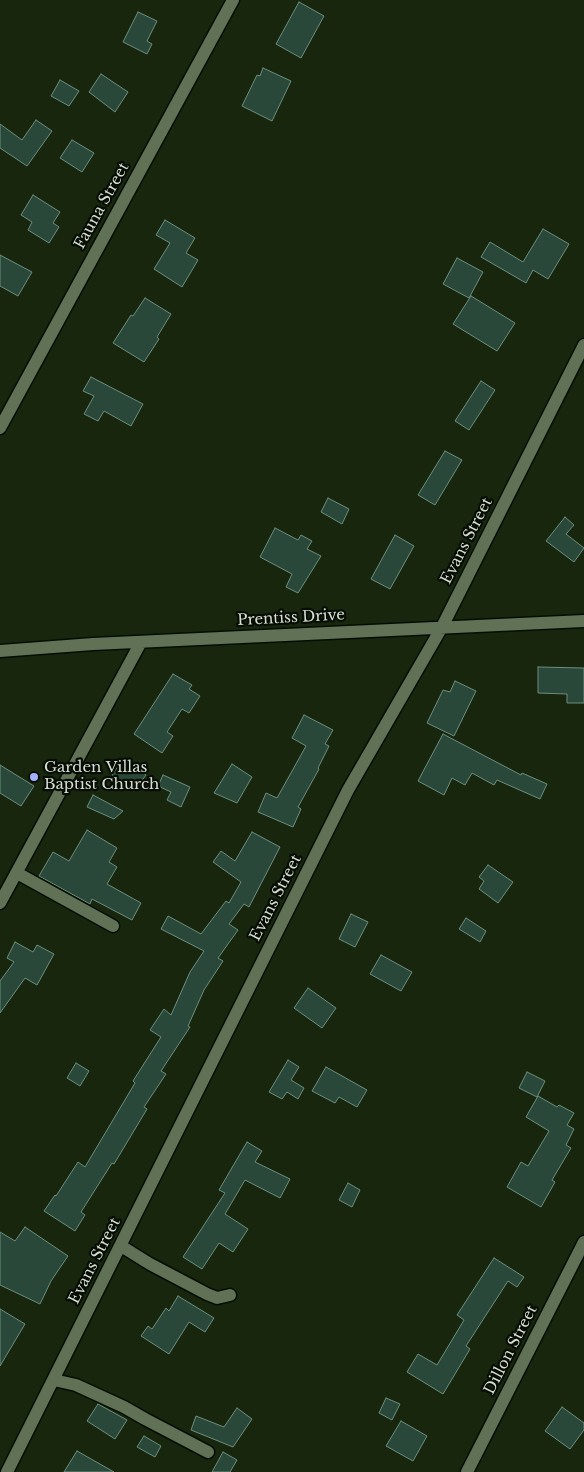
<!DOCTYPE html>
<html>
<head>
<meta charset="utf-8">
<style>
	body { margin:0 }
	canvas { display:block; background:#18260e }
</style>
</head>
<body>
<canvas width="584" height="1472"></canvas>
<script>
const g = document.querySelector('canvas').getContext('2d');
g.lineJoin = 'round';
function fillPath(path, color) {
  g.fillStyle = color;
  g.fill(path, 'evenodd');
}
function shape(rows) {
  const path = new Path2D();
  for (const r of rows) {
    path.moveTo(r[0], r[1]);
    for (let i = 2; i < r.length; i += 2) path.lineTo(r[i], r[i + 1]);
  }
  return path;
}
function strokePath(path, color, width, dash) {
  g.strokeStyle = color;
  g.lineWidth = width;
  g.lineCap = dash ? 'butt' : 'round';
  g.setLineDash(dash || []);
  g.stroke(path);
}
function drawText(font, color, halo, rows, align = 'center') {
  g.font = font + ' "Libre Baskerville",serif';
  g.lineWidth = 4.5;
  g.setLineDash([]);
  g.textBaseline = 'middle';
  g.strokeStyle = halo;
  g.fillStyle = color;
  for (const [text, x, y, turn = 0] of rows) {
    g.save();
    g.translate(x, y);
    g.rotate((+turn || 0) * Math.PI / 180);
    g.textAlign = isNaN(turn) ? turn : align;
    if (halo) g.strokeText(text, 0, 0);
    g.fillText(text, 0, 0);
    g.restore();
  }
}
const building = shape([
	[299,2,324,16,301,58,276,44,299,2],
	[138,12,157,21,147,41,152,44,147,54,123,42,138,12],
	[263,68,291,81,272,121,242,106,257,75,260,76,263,68],
	[101,74,128,92,115,112,89,92,101,74],
	[60,80,79,91,69,106,51,96,60,80],
	[36,120,52,131,27,166,0,148,0,124,22,140,36,120],
	[72,140,94,153,82,172,60,158,72,140],
	[33,195,60,212,53,223,59,227,49,243,28,230,32,222,21,215,33,195],
	[165,220,195,238,186,253,198,260,182,287,154,269,170,243,156,235,165,220],
	[543,229,569,244,548,279,533,270,526,283,481,257,490,242,523,262,543,229],
	[0,255,32,272,18,296,0,286,0,255],
	[457,258,483,272,469,298,443,284,457,258],
	[471,296,515,323,497,351,453,324,471,296],
	[145,298,171,314,157,337,159,339,144,362,113,343,131,315,133,316,145,298],
	[91,377,143,404,131,426,104,411,98,421,84,414,94,396,83,391,91,377],
	[481,381,495,390,469,430,455,421,481,381],
	[445,451,462,460,435,505,418,495,445,451],
	[328,498,349,509,342,524,321,512,328,498],
	[565,517,574,525,566,534,584,548,574,562,546,541,565,517],
	[275,528,298,540,301,535,312,541,307,549,321,556,298,593,286,587,292,574,260,557,275,528],
	[395,535,414,546,390,589,371,579,395,535],
	[538,667,584,668,584,703,567,703,567,694,538,693,538,667],
	[173,674,192,685,189,689,200,696,189,713,182,709,167,732,173,736,162,753,134,734,173,674],
	[455,681,476,691,454,736,427,723,443,690,450,692,455,681],
	[304,715,333,730,325,744,329,746,318,768,319,769,298,807,301,809,293,827,258,812,266,793,277,798,306,746,292,738,304,715],
	[443,734,521,775,522,773,547,784,540,799,497,780,494,785,472,773,465,785,452,778,444,795,418,781,443,734],
	[123,759,146,775,134,791,112,775,123,759],
	[232,764,252,777,237,803,214,793,232,764],
	[0,765,34,786,21,806,0,793,0,765],
	[163,775,190,787,181,807,167,800,171,792,158,786,163,775],
	[93,795,123,811,114,819,87,807,93,795],
	[87,830,117,848,109,862,117,867,107,884,141,903,132,920,92,899,90,904,39,876,53,852,69,861,87,830],
	[252,832,280,847,249,907,244,904,229,924,238,930,218,958,223,961,204,990,188,1026,190,1027,161,1071,166,1074,144,1107,147,1109,114,1164,112,1163,81,1212,85,1215,75,1231,44,1211,55,1195,56,1196,78,1162,85,1167,135,1083,133,1081,161,1037,150,1030,164,1009,171,1015,190,972,204,951,161,929,168,916,201,934,226,901,229,903,241,882,213,862,221,851,235,861,252,832],
	[488,865,513,882,498,903,479,889,484,881,479,877,488,865],
	[351,914,368,922,355,947,339,939,351,914],
	[466,918,486,931,480,942,459,929,466,918],
	[15,942,33,952,37,945,54,954,37,985,25,978,0,1013,0,981,14,962,7,958,15,942],
	[381,955,412,972,401,991,370,974,381,955],
	[308,988,336,1008,322,1028,294,1008,308,988],
	[288,1060,299,1067,291,1080,304,1088,298,1099,287,1092,282,1099,269,1092,288,1060],
	[76,1063,89,1071,80,1086,67,1078,76,1063],
	[326,1067,367,1090,357,1107,339,1097,335,1103,312,1091,326,1067],
	[527,1072,545,1081,537,1097,519,1088,527,1072],
	[538,1096,557,1107,559,1105,574,1113,567,1125,574,1129,566,1145,571,1148,552,1180,555,1182,541,1207,507,1187,521,1162,528,1166,549,1131,526,1117,538,1096],
	[247,1142,262,1151,255,1162,290,1179,280,1198,245,1180,225,1214,248,1229,233,1252,219,1243,202,1269,183,1257,225,1193,219,1190,247,1142],
	[348,1183,360,1190,352,1207,339,1200,348,1183],
	[25,1227,68,1256,51,1281,40,1304,0,1285,0,1232,15,1241,25,1227],
	[494,1258,524,1277,517,1287,508,1281,466,1346,470,1349,443,1394,407,1372,418,1354,437,1365,464,1320,457,1315,494,1258],
	[178,1296,214,1318,205,1332,189,1322,169,1354,141,1336,148,1326,152,1329,166,1308,169,1311,178,1296],
	[0,1309,25,1324,0,1366,0,1309],
	[386,1398,400,1404,392,1420,379,1413,386,1398],
	[98,1404,127,1420,115,1439,87,1421,98,1404],
	[562,1407,584,1423,584,1430,570,1449,545,1431,562,1407],
	[237,1408,252,1419,233,1447,191,1430,196,1416,224,1427,237,1408],
	[401,1421,427,1436,413,1461,386,1446,401,1421],
	[144,1436,161,1446,155,1457,137,1447,144,1436],
	[77,1451,114,1472,64,1472,77,1451],
	[223,1452,237,1460,230,1472,212,1472,223,1452]
]);
const minor = shape([
	[0,428,233,0],
	[0,651,93,644,584,621],
	[17,873,113,926],
	[0,903,141,642],
	[121,1246,150,1264,207,1294,217,1298,230,1295],
	[54,1380,76,1385,124,1407,145,1419,208,1452],
	[7,1472,348,790,442,627,584,345],
	[467,1472,584,1242]
]);
const markers = [
	[34,777,5,"#a6b1fc"]
];
const streetNames = [
	["Fauna Street",102,206,-61],
	["Evans Street",467,541,-63],
	["Prentiss Drive",291,618,-3],
	["Evans Street",276,898,-63],
	["Evans Street",95,1261,-63],
	["Dillon Street",511,1350,-63]
];
const poiNames = [
	["Garden Villas",44,768],
	["Baptist Church",44,785]
];
fillPath(building, '#294839');
strokePath(building, '#6c8e7d', 1);
strokePath(minor, '#040e00', 15);
strokePath(minor, '#607156', 12);
for (const [x, y, r, color] of markers) {
  const dot = new Path2D();
  dot.arc(x, y, r, 0, 2 * Math.PI);
  g.fillStyle = color;
  g.fill(dot);
  strokePath(dot, '#070d04', 2);
}
drawText('15px', '#d4decf', '#070d04', streetNames);
drawText('15px', '#d4decf', '#070d04', poiNames, 'left');
</script>
</body>
</html>
